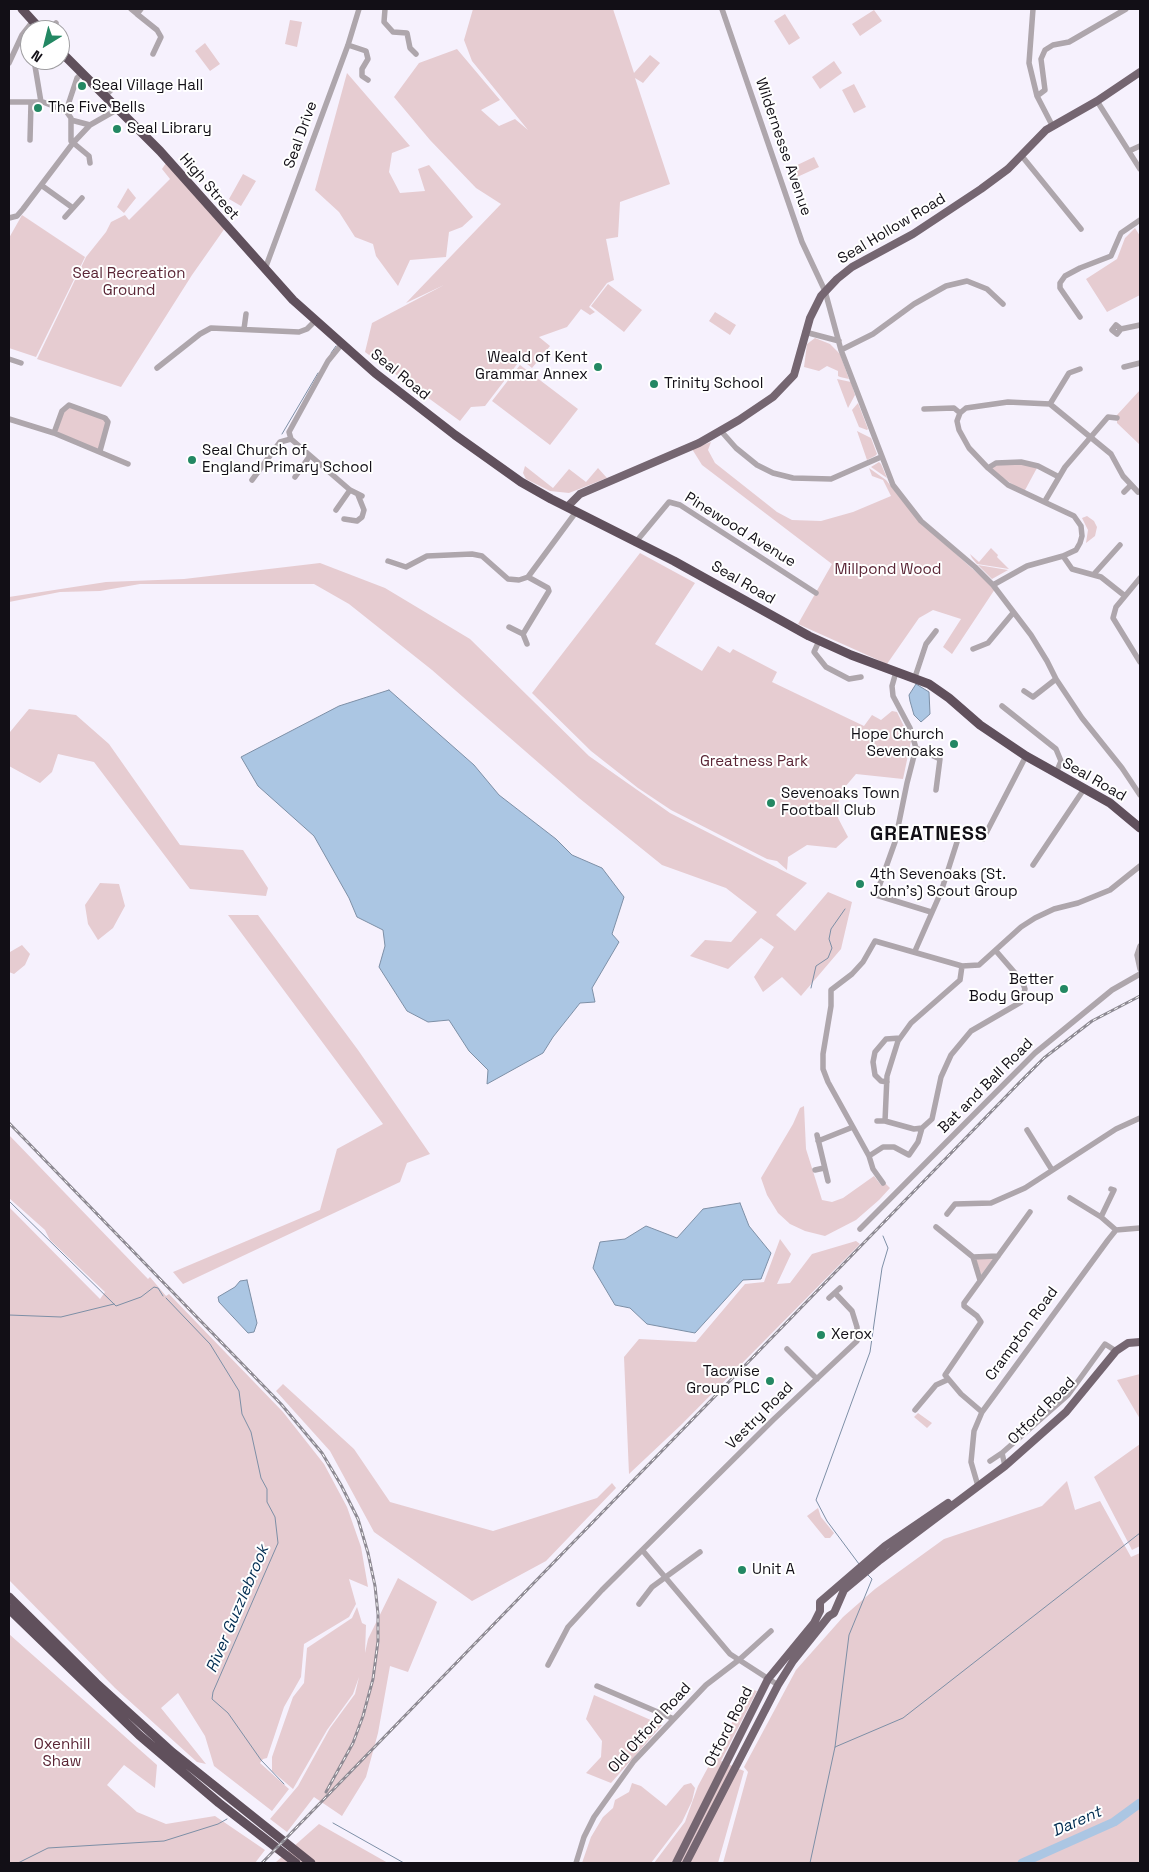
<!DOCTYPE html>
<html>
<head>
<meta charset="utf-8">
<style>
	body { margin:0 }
	#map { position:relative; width:1149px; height:1872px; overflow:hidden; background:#f6f1fd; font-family:"Space Grotesk",sans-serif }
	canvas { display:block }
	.frame { position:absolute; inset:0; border:10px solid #120f16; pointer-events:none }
	.north { position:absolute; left:20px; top:20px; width:50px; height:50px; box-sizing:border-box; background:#fff; border:1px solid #a09fa2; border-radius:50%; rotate:216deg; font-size:14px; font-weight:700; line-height:20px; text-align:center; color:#120f16 }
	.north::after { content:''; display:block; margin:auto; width:18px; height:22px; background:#238863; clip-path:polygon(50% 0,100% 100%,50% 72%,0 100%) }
</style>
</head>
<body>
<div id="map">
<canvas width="1149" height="1872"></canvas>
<div class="frame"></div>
<div class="north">N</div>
</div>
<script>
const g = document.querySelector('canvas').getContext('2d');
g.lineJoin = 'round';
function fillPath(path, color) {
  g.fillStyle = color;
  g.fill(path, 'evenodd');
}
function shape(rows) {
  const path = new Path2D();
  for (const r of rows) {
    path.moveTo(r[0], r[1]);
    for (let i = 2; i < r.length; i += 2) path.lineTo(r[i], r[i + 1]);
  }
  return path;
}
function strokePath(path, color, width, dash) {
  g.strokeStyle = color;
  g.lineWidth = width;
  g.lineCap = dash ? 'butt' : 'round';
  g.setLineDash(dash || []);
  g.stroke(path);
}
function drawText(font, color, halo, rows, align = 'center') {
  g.font = font + ' "Space Grotesk",sans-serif';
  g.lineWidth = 4;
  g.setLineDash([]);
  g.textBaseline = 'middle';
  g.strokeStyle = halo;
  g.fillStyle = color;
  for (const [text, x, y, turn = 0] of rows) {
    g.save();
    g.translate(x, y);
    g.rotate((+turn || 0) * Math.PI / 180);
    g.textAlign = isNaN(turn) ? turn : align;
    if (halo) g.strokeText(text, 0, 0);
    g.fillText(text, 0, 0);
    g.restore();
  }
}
const green = shape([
	[473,9,613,9,634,73,650,55,660,63,643,83,635,78,670,184,620,202,618,237,606,239,614,280,607,283,589,307,595,312,590,315,581,309,567,327,539,337,550,346,532,368,521,359,485,406,471,407,460,421,365,352,372,323,444,285,406,303,501,204,476,188,430,140,394,97,419,63,457,49,500,100,481,110,499,126,515,119,528,130,472,61,464,40],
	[874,10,882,21,860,36,852,24],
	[785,14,800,38,789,45,774,21],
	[290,20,302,22,297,47,285,44],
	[205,43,220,64,210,71,195,51],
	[834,61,842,73,820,89,812,77],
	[347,73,410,146,392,153,389,172,400,193,425,191,418,169,429,165,473,217,462,227,449,232,446,257,410,260,398,286,376,256,373,244,355,237,339,212,315,190],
	[854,84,866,107,854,113,842,90],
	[814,157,819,167,795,178,791,168],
	[166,163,225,228,192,275,121,387,37,359,86,257,106,232,111,222,125,215,129,220,170,179,162,169],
	[243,174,256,181,241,206,229,199],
	[128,188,136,198,124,213,117,207],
	[22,215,85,257,36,357,9,348,9,238],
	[1135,228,1140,236,1140,295,1107,312,1086,279,1117,259,1125,238],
	[608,284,642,310,624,332,591,306],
	[715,312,736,325,730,335,709,321],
	[815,338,830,344,840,354,849,379,840,377,838,376,838,371,827,366,819,371,804,367,807,344],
	[520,365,578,409,550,445,492,401],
	[837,379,851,382,855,395,848,408],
	[1140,390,1140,445,1117,423,1117,415],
	[858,403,868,429,867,430,859,427,852,410],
	[69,405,108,422,100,451,54,433,62,411],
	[857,431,871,438,877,454,875,456,867,460],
	[711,442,708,450,715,463,777,512,792,520,821,521,853,512,891,496,883,480,872,476,869,468,886,480,918,520,995,589,952,654,943,647,961,619,933,610,919,618,887,664,798,624,832,564,702,465,692,449],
	[879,462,881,464,887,478,871,467],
	[996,463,1038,466,1024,492,988,468],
	[525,466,553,488,569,469,586,482,598,468,607,478,569,493,550,491,526,479,523,473],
	[1087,516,1094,521,1097,527,1095,536,1086,543,1088,530,1082,518],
	[991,548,998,555,997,557,1009,569,977,564,972,558,970,554,979,562],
	[640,553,695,583,655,644,702,671,718,646,730,653,733,649,777,672,772,682,864,726,872,715,881,720,892,711,897,712,911,741,903,779,856,774,839,794,838,818,848,837,836,848,807,845,788,857,787,870,777,861,767,859,671,810,638,788,591,751,532,693],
	[320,563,385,588,470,639,589,756,670,813,807,883,776,915,795,931,828,892,852,902,841,949,801,996,782,977,763,992,754,977,774,947,761,938,728,969,690,956,705,940,731,942,757,912,726,888,662,865,579,798,432,670,349,604,314,584,140,584,100,591,60,592,9,602,9,597,106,582,184,579],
	[978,565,1008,570,992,579],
	[29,709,76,715,109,744,180,845,243,850,268,888,266,896,190,889,94,762,58,754,52,772,40,783,9,766,10,732],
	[100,883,119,884,125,906,113,928,98,940,88,924,85,905],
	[228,915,258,915,358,1050,430,1154,407,1163,400,1182,183,1284,173,1272,320,1210,337,1149,383,1124],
	[22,945,30,954,25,965,14,974,9,972,10,952],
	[804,1106,806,1149,822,1200,832,1202,843,1198,874,1176,881,1185,885,1183,890,1188,879,1200,856,1220,825,1236,805,1231,790,1224,778,1213,767,1195,761,1178,793,1124,800,1108],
	[9,1135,148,1279,150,1277,166,1296,169,1294,283,1412,324,1464,347,1507,361,1547,368,1587,349,1579,356,1604,349,1617,304,1644,301,1677,284,1707,267,1758,263,1759,260,1763,289,1789,272,1811,214,1766,205,1736,178,1693,161,1708,206,1764,197,1762,115,1688,9,1580,9,1207,100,1299,105,1292,50,1240,45,1230,9,1198],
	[780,1239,791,1254,777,1284,790,1283,812,1254,856,1241,860,1244,681,1425,629,1474,624,1357,639,1339,696,1342,745,1284,764,1282],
	[992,1256,993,1259,981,1275,976,1259],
	[1140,1374,1140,1419,1117,1380],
	[283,1384,354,1449,390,1502,493,1531,597,1498,612,1483,616,1488,546,1561,472,1601,374,1532,330,1451,276,1391],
	[918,1413,932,1423,927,1428,914,1417],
	[1140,1444,1140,1546,1132,1550,1094,1477],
	[1067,1481,1075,1510,1100,1501,1131,1557,1140,1553,1140,1863,723,1863,748,1772,744,1767,796,1670,843,1617,875,1589,944,1539,1042,1506],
	[818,1508,821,1517,834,1533,830,1538,825,1538,807,1516],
	[398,1578,437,1602,408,1672,390,1666,378,1733,366,1777,342,1816,314,1797,287,1832,270,1819,298,1786,330,1728,355,1694,359,1677,353,1694,327,1730,293,1789,272,1771,272,1757,293,1697,304,1683,307,1648,352,1618,357,1607,362,1623,366,1625,365,1653,368,1639],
	[9,1634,157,1765,155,1788,124,1765,107,1785,137,1812,166,1824,215,1816,265,1850,255,1863,9,1863],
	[750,1689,757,1691,721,1761,744,1771,718,1863,654,1863,685,1822,698,1786],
	[594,1695,662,1725,611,1783,586,1773,601,1757,602,1741,586,1719],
	[632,1783,641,1786,666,1806,684,1785,691,1783,695,1788,692,1801,682,1822,651,1863,582,1863,591,1837,603,1817,613,1808,615,1800,629,1792],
	[319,1824,388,1863,276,1862]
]);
const water = shape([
	[916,684,929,692,930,714,921,722,914,715,910,701,909,695,916,684],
	[389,690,474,765,499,795,556,839,572,855,602,868,624,897,612,934,619,942,592,988,595,1002,580,1003,553,1037,543,1053,487,1084,488,1070,469,1051,449,1020,428,1022,407,1011,379,967,385,946,383,930,357,917,349,898,314,836,258,786,241,757,339,706,389,690],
	[740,1203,749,1226,771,1253,761,1279,743,1280,695,1333,647,1324,630,1308,615,1305,593,1268,600,1242,625,1239,646,1226,677,1238,703,1209,740,1203],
	[247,1280,257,1323,254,1332,248,1333,219,1302,218,1297,235,1287,240,1281,247,1280]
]);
const stream = shape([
	[331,353,336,346],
	[282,434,318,373],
	[811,988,816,966,828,958,832,948,829,939,831,929,845,909],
	[9,1201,116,1306,141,1297,154,1287,158,1288,163,1296],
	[166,1298,210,1344,239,1391,242,1414,251,1432,261,1478,267,1489,267,1502,275,1517,278,1543,213,1692,212,1699,228,1713,261,1760,284,1784],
	[9,1315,61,1317,114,1304],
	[859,1564,827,1521,816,1500,870,1352,882,1268,888,1248,883,1236],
	[835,1747,849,1635,872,1579,868,1575],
	[333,1823,404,1863],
	[18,1863,48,1848,164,1841,218,1824,227,1819],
	[810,1863,835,1747,903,1718,1140,1533]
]);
const river = shape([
	[1022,1863,1114,1822,1140,1803]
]);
const minor = shape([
	[131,9,137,14,141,9],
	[385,9,384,22,393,32,407,33,410,48,416,54],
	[722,9,802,242,825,291,841,350,893,485,921,521,975,567,993,585,1031,635,1047,661,1056,679,1082,718,1122,768,1140,795],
	[1033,9,1029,63,1037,96,1052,125],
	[137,14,157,30,161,37,153,54],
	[49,30,56,23],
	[21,37,30,47],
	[348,45,366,51,368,59,362,69,362,76,368,80],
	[34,60,41,102],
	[9,63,22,35,33,21],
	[105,96,111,90],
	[1037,96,1045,90,1041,59,1045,50,1053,45,1069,42,1126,9],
	[1097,101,1140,169],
	[9,102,43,102,66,111,71,118,71,141,89,156,90,163],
	[66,111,77,78,82,73],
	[71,120,90,125],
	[30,140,31,103],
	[1129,151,1140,146],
	[1021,155,1081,229],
	[41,185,73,208],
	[65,217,82,198],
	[9,218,17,216,23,209,73,143,90,125,118,109],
	[265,269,348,45,359,9],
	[1080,317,1060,288,1060,283,1065,276,1080,268,1111,256,1121,233,1140,220],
	[244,329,246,314],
	[1121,329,1116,325,1112,330,1117,334,1121,329,1140,325],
	[805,332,839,341],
	[841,350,873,334,914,304,946,286,967,281,987,289,1003,304],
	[9,359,21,363],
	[1124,367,1140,363],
	[157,368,200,334,211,328,299,332,307,329,315,321],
	[1050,404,1069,373,1080,369],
	[924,409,954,408,960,413],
	[9,419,54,433,128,464],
	[721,431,736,448,757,465,773,473,793,478,831,479,881,457],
	[54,433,62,411,69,405,105,418,108,422,100,451],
	[291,439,350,490,362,496],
	[988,468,996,463,1021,462,1038,466,1059,477],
	[295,477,309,457],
	[252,480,280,442,291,439,289,432,328,361,341,345],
	[1124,492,1131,485],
	[1045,501,1065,467,1108,417,1117,418],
	[336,510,350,490],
	[344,519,357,521,362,517,364,510,358,495],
	[635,543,669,502,680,505,816,593],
	[1063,556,1076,550,1080,543,1082,536,1081,526,1074,516,1008,485,988,468,969,448,959,430,957,421,960,413,966,408,1008,402,1050,404,1111,454,1123,476,1138,492],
	[388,561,406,567,427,556,472,554,482,556,508,579,519,580,528,577],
	[1094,574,1120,545],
	[1140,578,1116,607,1113,618,1140,662],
	[993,585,1027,566,1063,556,1072,569,1101,577,1125,596],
	[509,627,523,634,527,644],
	[523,634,549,591,548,588,528,577,576,512],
	[819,641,814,652,826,667,849,679,861,677],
	[973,649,988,643,1013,613],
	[896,672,892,686,893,696,910,728,916,748,907,783,895,842,876,895,931,912],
	[915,677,926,644,936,631],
	[1024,691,1033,697,1056,679],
	[1002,706,1056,749,1061,761,1056,773],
	[916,748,940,759,936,790],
	[983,839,1026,756],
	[1033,865,1084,789],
	[1140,946,1137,955,1140,969],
	[915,951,941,892,957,842],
	[887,1082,881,1081,875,1075,873,1062,875,1052,886,1039,900,1038],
	[877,1121,885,1121,914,1129,922,1128],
	[885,1121,887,1076,898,1041,911,1023,960,980,962,966],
	[1027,1130,1052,1170],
	[817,1135,828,1181],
	[818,1141,853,1127],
	[869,1156,883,1147,894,1147,909,1155,918,1142,922,1128,932,1119,941,1077,951,1055,971,1031,1021,1002,1025,989,1022,981,996,951],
	[815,1170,824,1168],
	[883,1183,873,1169,869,1156,828,1082,823,1069,823,1054,831,1006,831,990,852,974,863,962,875,941,962,966,979,965,1021,927,1035,918,1054,909,1078,903,1110,890,1140,866],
	[1070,1198,1101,1217,1116,1230],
	[947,1214,955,1204,991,1203,1025,1188,1116,1129,1140,1118],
	[1101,1217,1114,1190,1111,1189],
	[936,1227,973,1257,980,1280],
	[860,1229,1035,1053,1112,990,1140,974],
	[973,1257,998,1256],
	[829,1298,840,1288],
	[787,1349,817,1379],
	[915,1410,936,1385,947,1380],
	[982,1412,961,1394,945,1375,981,1322,977,1316,964,1306,964,1303,1030,1212],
	[990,1461,1002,1453],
	[1005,1466,1002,1453,1068,1395,1105,1344,1116,1351],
	[978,1486,971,1462,974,1431,982,1412,1108,1240,1116,1230,1140,1228],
	[643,1551,730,1654,778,1685],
	[639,1604,652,1587,700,1552],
	[548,1665,568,1627,602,1590,773,1420,857,1341,857,1327,852,1311,835,1293],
	[597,1686,674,1719],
	[576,1863,584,1837,594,1817,634,1761,706,1685,740,1659,771,1631]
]);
const major = shape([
	[567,507,580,494,699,443,739,420,773,397,794,375,810,318,821,296,837,279,852,267,913,234,981,189,1008,169,1046,130,1097,101,1140,72],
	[676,1863,768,1679,814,1623,820,1611,820,1602,885,1546,948,1503],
	[686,1863,778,1685,793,1661,829,1616,834,1613,844,1590,880,1560,1005,1466,1066,1412,1116,1351,1128,1343,1140,1342]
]);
const highway = shape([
	[22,9,41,30],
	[60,51,160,151,293,300,375,373,455,435,521,482,551,499,674,561,809,636,851,655,929,684,949,698,980,725,1026,756,1110,803,1140,828],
	[9,1597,96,1683,172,1752,311,1863],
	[9,1609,139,1735,219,1803,296,1863]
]);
const rail = shape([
	[9,1123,281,1404,322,1453,341,1485,358,1519,368,1553,375,1586,378,1614,378,1641,373,1679,363,1716,353,1743,326,1792],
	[262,1863,1019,1083,1044,1058,1092,1021,1140,996]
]);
const markers = [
	[82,86,5,"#238863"],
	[38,108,5,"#238863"],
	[117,129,5,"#238863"],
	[598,367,5,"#238863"],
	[654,384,5,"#238863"],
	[192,460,5,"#238863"],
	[954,744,5,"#238863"],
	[771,803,5,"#238863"],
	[860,884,5,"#238863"],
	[1064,989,5,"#238863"],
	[821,1335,5,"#238863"],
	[770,1381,5,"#238863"],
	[742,1570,5,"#238863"]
];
const poiNames = [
	["Seal Village Hall",92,86],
	["The Five Bells",48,108],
	["Seal Library",127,129],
	["Weald of Kent",588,358,"right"],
	["Grammar Annex",588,375,"right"],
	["Trinity School",664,384],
	["Seal Church of",202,451],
	["England Primary School",202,468],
	["Hope Church",944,735,"right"],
	["Sevenoaks",944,752,"right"],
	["Sevenoaks Town",781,794],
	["Football Club",781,811],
	["4th Sevenoaks (St.",870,875],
	["John's) Scout Group",870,892],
	["Better",1054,980,"right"],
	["Body Group",1054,997,"right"],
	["Xerox",831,1335],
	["Tacwise",760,1372,"right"],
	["Group PLC",760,1389,"right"],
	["Unit A",752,1570]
];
const streetNames = [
	["Seal Drive",301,135,-70],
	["Wildernesse Avenue",783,147,71],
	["High Street",209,187,49],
	["Seal Hollow Road",892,229,-31],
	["Seal Road",400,375,39],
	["Pinewood Avenue",740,530,32],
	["Seal Road",743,583,30],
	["Seal Road",1094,780,30],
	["Bat and Ball Road",986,1086,-45],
	["Crampton Road",1022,1334,-54],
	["Otford Road",1042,1411,-45],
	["Vestry Road",760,1416,-45],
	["Otford Road",729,1727,-63],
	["Old Otford Road",650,1728,-48]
];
const parkNames = [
	["Seal Recreation",129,274],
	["Ground",129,291],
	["Millpond Wood",888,570],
	["Greatness Park",754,762],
	["Oxenhill",62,1745],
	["Shaw",62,1762]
];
const waterNames = [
	["River Guzzlebrook",238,1609,-67],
	["Darent",1077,1822,-24]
];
const districtNames = [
	["GREATNESS",929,835]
];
fillPath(green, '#e6ccd1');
fillPath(water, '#abc6e3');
strokePath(water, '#7d8fa6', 1);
strokePath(stream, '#7d8fa6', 1);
strokePath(river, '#abc6e3', 9);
strokePath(minor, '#aea6ac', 5.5);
strokePath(major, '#756671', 8);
strokePath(highway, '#60505c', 9);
strokePath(rail, '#8e8a93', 3);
strokePath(rail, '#fff', 1, [4]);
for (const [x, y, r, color] of markers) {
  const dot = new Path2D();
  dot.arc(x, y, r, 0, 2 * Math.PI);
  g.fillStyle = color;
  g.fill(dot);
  strokePath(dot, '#fff', 2);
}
drawText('15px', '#120f16', '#fff', poiNames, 'left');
drawText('15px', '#120f16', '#fff', streetNames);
drawText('15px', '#5a2535', '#fff', parkNames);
drawText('italic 16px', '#022d52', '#fff', waterNames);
g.letterSpacing = '1px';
drawText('bold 20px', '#120f16', '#fff', districtNames);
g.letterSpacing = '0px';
</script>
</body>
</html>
